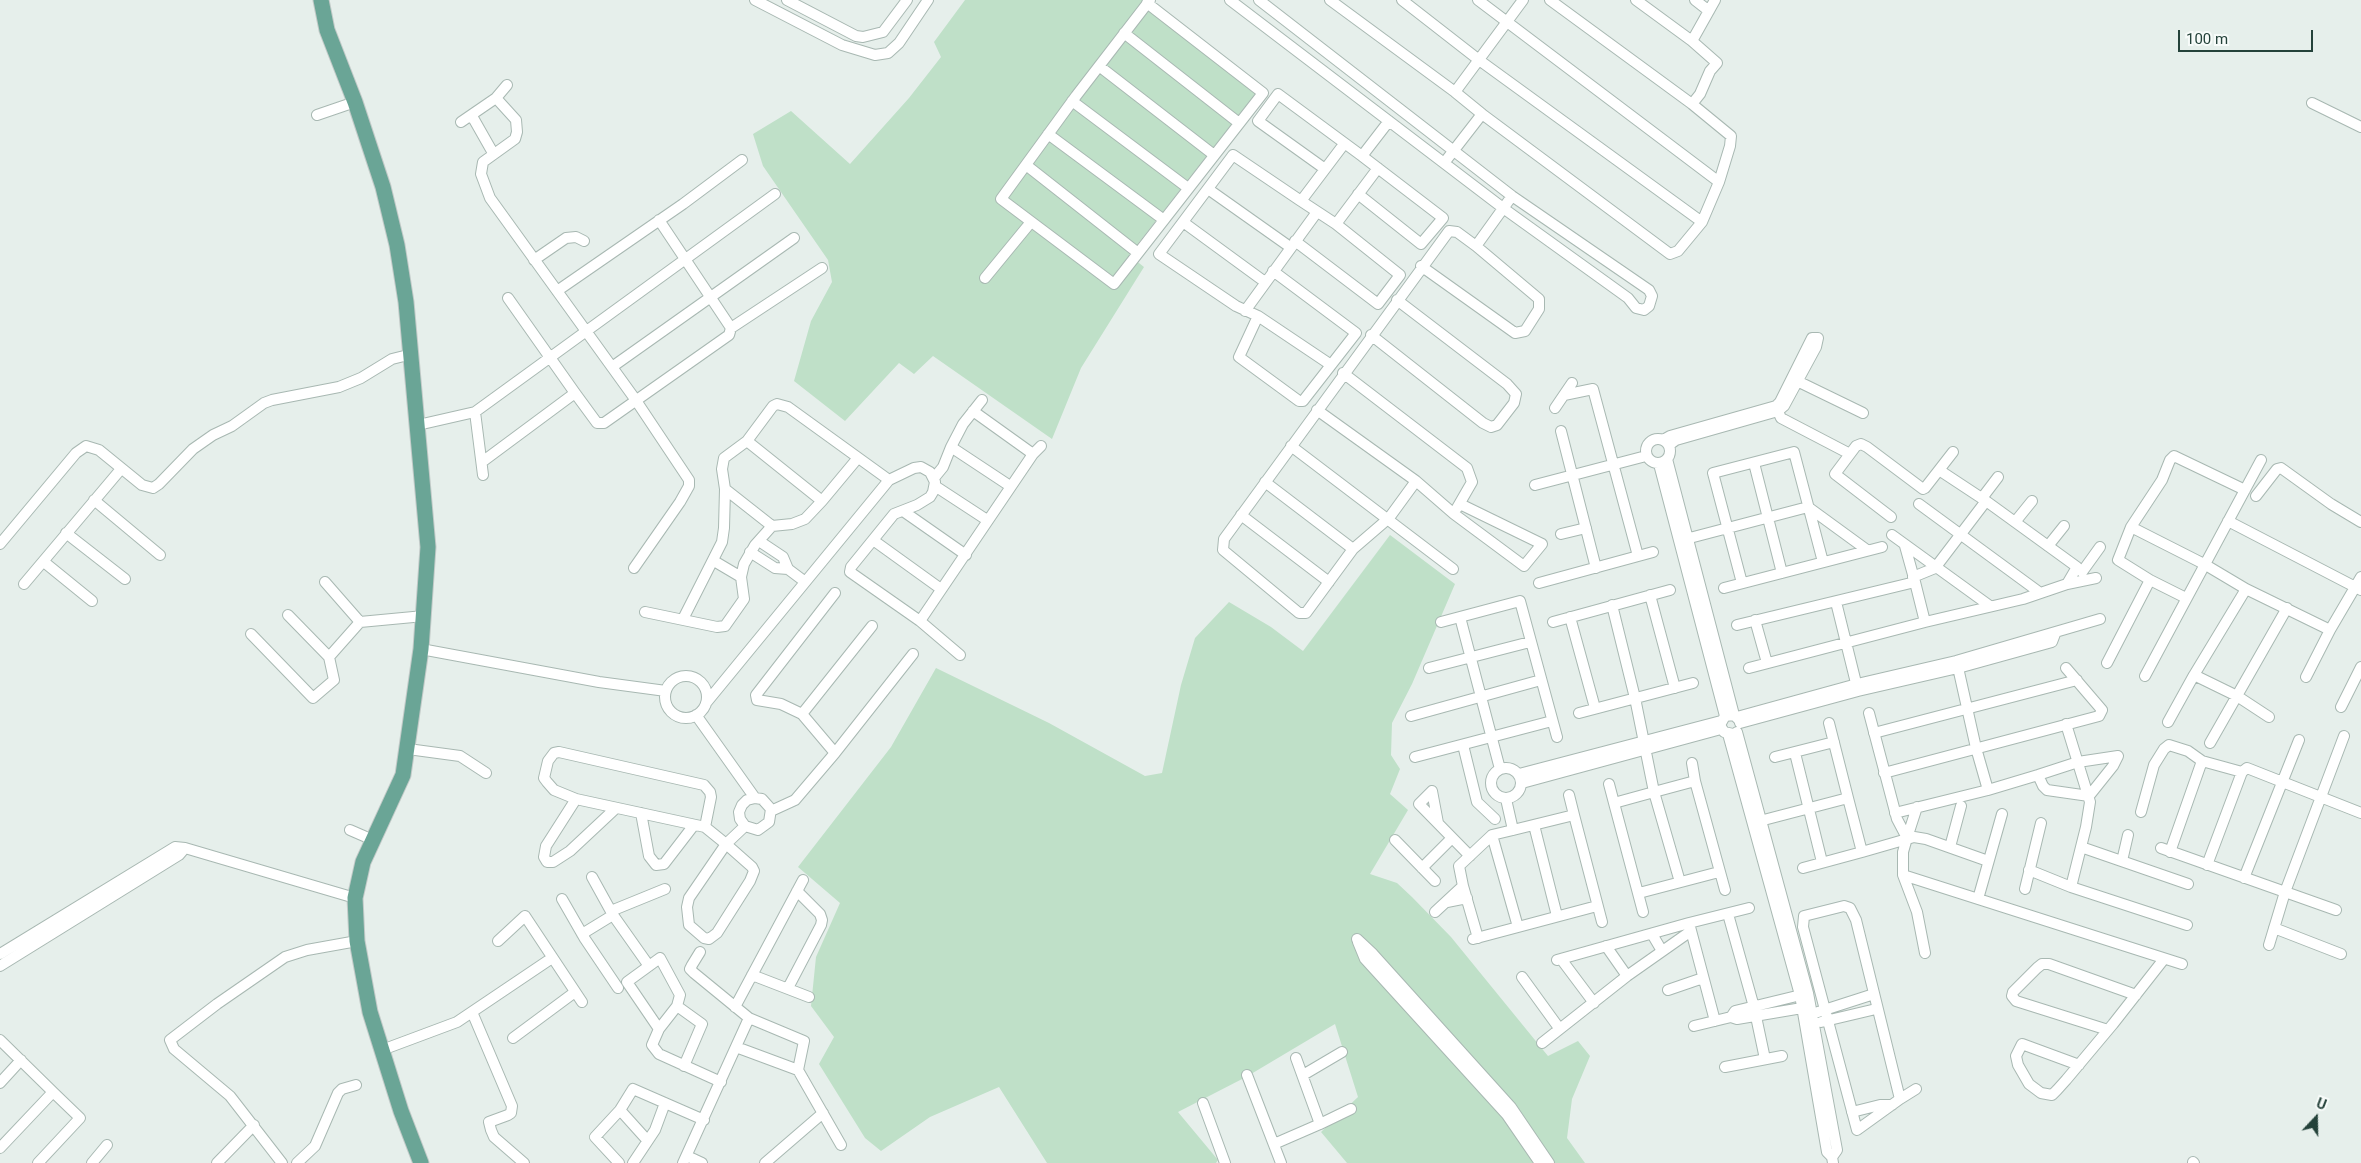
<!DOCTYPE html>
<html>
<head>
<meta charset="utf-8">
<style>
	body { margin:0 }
	#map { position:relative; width:2361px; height:1163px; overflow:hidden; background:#e6efeb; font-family:Roboto,sans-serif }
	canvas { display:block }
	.north { position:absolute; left:2291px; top:1093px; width:50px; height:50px; -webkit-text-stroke:4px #f7fbf9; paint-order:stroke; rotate:21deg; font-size:14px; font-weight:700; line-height:20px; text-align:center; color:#24423a }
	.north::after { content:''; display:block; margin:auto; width:18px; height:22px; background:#24423a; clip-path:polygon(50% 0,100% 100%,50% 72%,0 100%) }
	.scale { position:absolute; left:2178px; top:30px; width:135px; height:22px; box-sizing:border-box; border:2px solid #24423a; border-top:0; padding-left:6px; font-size:15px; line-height:18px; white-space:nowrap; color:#24423a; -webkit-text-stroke:4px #f7fbf9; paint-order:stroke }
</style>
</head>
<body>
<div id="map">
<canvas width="2361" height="1163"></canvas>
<div class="north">U</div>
<div class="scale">100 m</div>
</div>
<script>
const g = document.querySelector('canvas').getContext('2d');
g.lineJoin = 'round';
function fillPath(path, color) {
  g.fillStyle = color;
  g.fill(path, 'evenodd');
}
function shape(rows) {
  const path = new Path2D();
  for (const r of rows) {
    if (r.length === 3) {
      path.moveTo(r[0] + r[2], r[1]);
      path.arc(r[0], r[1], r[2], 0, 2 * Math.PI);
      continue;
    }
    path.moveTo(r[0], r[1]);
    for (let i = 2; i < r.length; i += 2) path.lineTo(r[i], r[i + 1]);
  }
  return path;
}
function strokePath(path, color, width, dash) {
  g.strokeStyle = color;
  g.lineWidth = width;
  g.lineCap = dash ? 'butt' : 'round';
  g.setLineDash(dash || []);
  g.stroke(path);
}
const green = shape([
	[965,0,1147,0,1260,88,1129,255,1144,267,1081,368,1052,439,933,356,914,374,899,363,845,421,794,381,811,321,832,282,828,260,763,166,753,134,791,111,850,164,909,98,941,57,934,42],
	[1390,535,1455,584,1412,684,1392,723,1391,755,1400,769,1390,794,1408,810,1370,874,1397,883,1412,897,1451,937,1548,1056,1578,1041,1590,1056,1572,1099,1567,1138,1585,1163,1347,1163,1321,1132,1358,1097,1335,1024,1246,1077,1178,1112,1218,1160,1216,1163,1047,1163,999,1087,930,1117,881,1151,865,1138,819,1064,834,1037,811,1006,816,957,840,903,798,867,891,747,936,668,1049,723,1145,776,1162,773,1181,685,1195,638,1229,602,1271,627,1303,651]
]);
const minor = shape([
	[755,0,842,45,875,55,888,53,899,43,928,0],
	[787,0,856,36,863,37,883,32,907,0],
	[1230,0,1503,208,1628,298,1636,308,1644,310,1649,306,1652,296,1649,290,1512,196,1259,0],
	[1330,0,1455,92],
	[1402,0,1479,60,1702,222],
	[1478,0,1719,182],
	[1636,0,1692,41],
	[1695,0,1709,11],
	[1147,3,1263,93,1114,284,1001,199,1076,96,1150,0],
	[1124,33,1239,123],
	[1099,66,1214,155],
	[496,98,516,120,517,132,515,139,483,162,481,174,490,198,635,399,689,480,689,486,680,502,634,568],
	[1072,101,1188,188],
	[2312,103,2361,127],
	[1692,104,1700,94,1710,71,1717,63,1692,41,1715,0],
	[1482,114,1670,254,1678,251,1702,222,1719,182,1730,146,1731,136,1692,104,1550,0],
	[317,115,355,102],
	[472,116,493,153],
	[461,122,496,98,507,85],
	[1048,134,1164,220],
	[1444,163,1482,114,1455,92,1523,0],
	[1026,165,1138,253],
	[1325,169,1258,121,1278,94,1362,156],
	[1208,189,1290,247],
	[1358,194,1421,244,1443,218,1362,156,1389,121],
	[659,220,731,328],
	[1183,222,1265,282],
	[1336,224,1378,168],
	[1295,241,1378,304,1400,275,1336,224,1301,201,1344,144],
	[534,260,566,238,576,237,584,241],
	[1421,266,1515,333,1525,331,1539,309,1539,299,1476,246],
	[1273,271,1356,333,1303,401,1299,401,1239,357,1258,316,1236,306,1159,254,1233,155,1301,201],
	[985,278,1031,222],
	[557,291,683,204,742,160],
	[508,298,575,393,597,423,604,423,729,335,731,328,822,268],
	[1245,311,1317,212],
	[1258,316,1331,365],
	[1371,335,1483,423,1491,427,1497,425,1514,403,1516,394,1507,384,1397,300],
	[612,367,794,238],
	[1343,373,1467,468,1472,482,1457,508],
	[1793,379,1863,413],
	[1564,395,1593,389,1638,556],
	[982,400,963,424,951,447,1010,486],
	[1776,407,1781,418,1850,454],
	[1555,408,1572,383],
	[1317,410,1416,481,1454,514,1524,566,1542,544,1460,504],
	[973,411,1033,454],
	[475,412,483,475],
	[418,425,475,412,775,194],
	[1561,431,1596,568],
	[1658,451,12],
	[1663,440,1670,436,1776,406,1780,402,1812,338,1818,338,1816,347,1784,406,1778,411,1676,440,1669,445],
	[747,441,822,501,857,459],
	[1291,446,1453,569],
	[1667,459,1734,715,1739,720],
	[482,462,575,393],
	[1754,463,1782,573],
	[1659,464,1725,716],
	[934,478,943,467,951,447],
	[1416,481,1389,518,1353,549,1306,613,1299,613,1223,550,1224,539,1449,231,1457,232,1476,246,1512,196],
	[1265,482,1353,549],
	[1535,485,1646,456],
	[935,486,987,520],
	[725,489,772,526],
	[2256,496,2277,469,2281,468,2331,504,2361,522],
	[1982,498,1998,477],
	[94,500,160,555],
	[1919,504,2039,592],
	[903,511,966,555],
	[1241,515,1329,582],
	[1891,517,1835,474,1856,446,1861,444,1867,447,1923,489,1925,488,1953,452],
	[2228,521,2361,590],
	[2015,522,2032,501],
	[2131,527,2204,564,2246,589],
	[66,533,125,579],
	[1561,534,1586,528],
	[1892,535,1990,606],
	[873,540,941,589],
	[1682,540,1808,507,1867,550],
	[759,541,783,557,788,569,804,581],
	[0,544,76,453,86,446,99,450,142,485,153,488,159,484,193,449,213,435,232,426,264,403,272,400,339,387,361,378,392,359,412,354],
	[2048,546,2064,526],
	[750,552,775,568,788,569],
	[714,561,741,577],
	[44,562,92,601],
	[2082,572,2100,547],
	[1913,577,1935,568,1986,501],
	[325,582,360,622],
	[1915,582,1925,622],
	[1539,583,1653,552],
	[1742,583,1713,473,1794,452,1823,562],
	[24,584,121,469],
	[2067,584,2096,578],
	[1724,588,1882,547],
	[835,593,756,695,757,700,781,704,802,714,835,753,913,654],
	[1650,595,1675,688],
	[2186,598,2150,580,2118,560,2131,527,2162,480,2170,460,2174,456,2245,490],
	[1836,602,1858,691],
	[1612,605,1635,698,1654,792,1695,781,1692,763],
	[645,612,717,627,725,626,744,599,741,577,744,564,755,545,772,526,792,524,805,519,822,501],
	[288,615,329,657,360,622,424,616],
	[1460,617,1500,769],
	[1570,617,1595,708],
	[683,619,722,542,724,528,725,489,722,469,724,458,747,441,773,406,777,404,788,407,889,480],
	[1755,620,1767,663],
	[920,621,1033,454,1041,446],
	[1441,622,1520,601,1557,737],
	[1553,622,1670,590],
	[1737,625,1915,582,1905,546],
	[251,634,313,698,334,680,329,657],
	[421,649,599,682,666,691],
	[2107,663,2150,580],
	[1429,668,1530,642],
	[1749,668,1925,622,2023,599,2067,584,2077,567,1986,501,1939,470],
	[2145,676,2261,460],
	[686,697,21],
	[2306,677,2330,630],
	[706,703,889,480,914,468,921,467,930,472,935,482,933,492,930,497,917,505,894,514,851,567,850,572,920,621,960,655],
	[2341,707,2361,667],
	[1579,713,1693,683],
	[1869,713,1897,819,1907,838,1903,852,1903,875,1917,912,1925,953],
	[802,714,872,626],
	[696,715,755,798,762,799,771,809,769,822,758,830,745,826,740,819,739,812,742,805,747,800,755,798],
	[1411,716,1541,680],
	[1737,717,1857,684,1956,661,2100,619],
	[2269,717,2237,696,2194,675,2246,589,2330,630,2361,577],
	[2168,722,2194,675],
	[1740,723,1858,691,1958,668,2052,642,2055,634],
	[1829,723,1848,798],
	[2066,724,2090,802,2086,827,2071,887],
	[1737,732,1808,993,1837,1150,1832,1157],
	[1874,733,2077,680],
	[1728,734,1800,995,1827,1152,1832,1157,1833,1163],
	[1733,734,1724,732,1720,725,1725,716,1734,715],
	[2210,743,2287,608],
	[1463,745,1477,802,1495,819],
	[408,749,460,756,486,773],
	[1795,753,1822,862],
	[1415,757,1552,721],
	[1775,757,1834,742],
	[1506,783,15],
	[1884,773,2099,716,2102,710,2066,668],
	[1519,774,1721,721],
	[1695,781,1725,890],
	[1522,783,1721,729],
	[1609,784,1614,803,1654,792,1680,882],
	[1988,790,2038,775,2078,762,2118,756,2113,766,2089,796,2047,790,2043,786,2038,775],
	[576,799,546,846,544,857,547,862,553,862,570,851,616,808],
	[1506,799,1513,830,1574,815,1569,795],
	[1614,803,1643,912],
	[771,811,795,800,835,753],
	[2141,812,2154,765,2164,749,2169,745,2188,751,2202,761,2242,772],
	[641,813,649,856,656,865,664,864,694,825],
	[1895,813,1988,790,1976,748,1957,663],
	[1574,815,1602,922],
	[1756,822,1848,798,1862,852,1914,837,1926,839,1988,861],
	[1438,823,1432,791,1419,804,1470,856],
	[1534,825,1557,916],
	[705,827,711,797,710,792,704,785,559,752,554,753,548,761,544,778,547,782,554,790,576,799,705,827,726,844,745,826],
	[350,830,373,840],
	[1492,835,1518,927],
	[1907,838,1917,807],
	[1395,840,1435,881],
	[726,844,752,867,754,871,750,881,717,933,709,939,704,938,689,925,687,907,689,898,726,844],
	[1950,847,1961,806],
	[2081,847,2188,884],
	[2161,848,2336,910],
	[2170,852,2202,761],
	[2122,861,2128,835],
	[2207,865,2242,772,2247,768,2361,813],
	[1422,868,1452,838],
	[1803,868,1862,852],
	[2029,870,2071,887,2187,925],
	[1903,875,2182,964],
	[592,877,613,915],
	[2244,878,2299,740],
	[1463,886,1478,938],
	[2025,889,2041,823],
	[1639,893,1719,872],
	[562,899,585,939,618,988],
	[1978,899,2002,814],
	[1447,902,1467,898],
	[611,911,665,889],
	[1435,912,1463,886,1459,866,1492,835,1513,830],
	[1728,914,1754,1007,1765,1059],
	[2274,928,2341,954],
	[582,934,613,915,649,966],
	[1652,934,1662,951],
	[1357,939,1373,954,1511,1107,1549,1163],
	[1473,939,1597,906],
	[498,941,525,916,582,1002],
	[1358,942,1365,959,1507,1115,1540,1163],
	[2269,945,2285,892,2344,736],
	[1606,946,1627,976],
	[700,952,692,965,690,969,694,973,749,1018,804,1041,798,1070,841,1145],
	[0,954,175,847,185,848,355,898],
	[1561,959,1594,1003],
	[1557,960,1689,923],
	[0,966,179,855,185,848],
	[752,975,809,997],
	[1522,977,1559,1028],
	[788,988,821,925,822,920,820,914,797,891],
	[1668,990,1703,978],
	[677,1006,659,1029,652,1045,659,1054,721,1082],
	[735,1007,803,880],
	[472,1012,512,1106,511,1113,508,1115,489,1122,491,1130,494,1137,524,1163],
	[1818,1012,1874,994],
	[1731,1017,1735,1011,1805,994],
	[1715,1021,1689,923,1749,908],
	[1821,1022,1876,1009],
	[1694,1026,1731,1017,1737,1019,1808,1007],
	[659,1029,627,982,660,958,680,995,677,1006,702,1024,684,1066],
	[2108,1030,2016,1001,2012,996,2013,992,2037,968,2042,964,2049,964,2136,995],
	[513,1038,575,992],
	[0,1040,53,1092,0,1148],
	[1542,1043,1627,976,1691,931],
	[736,1047,798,1070],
	[382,1050,457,1022,552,958],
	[2079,1065,2022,1044,2016,1056,2018,1065,2029,1084,2041,1093,2052,1095,2057,1090,2066,1080,2113,1024,2164,959],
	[1725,1067,1782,1056],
	[1247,1075,1281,1163],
	[1303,1075,1342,1052],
	[0,1083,21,1060],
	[1900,1099,1857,1130,1803,927,1804,916,1844,906,1850,908,1856,920,1900,1099,1916,1089],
	[1203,1103,1225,1163],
	[620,1110,647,1140],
	[1852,1112,1880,1105,1892,1105],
	[1320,1124,1351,1109],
	[1274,1144,1320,1124,1296,1058],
	[687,1156,702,1163],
	[2193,1162,2194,1163],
	[38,1163,80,1118,53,1092],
	[92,1163,107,1145],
	[217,1163,254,1125],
	[282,1163,230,1096,174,1049,170,1040,217,1004,285,957,307,950,357,941],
	[297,1163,315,1146,338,1093,342,1089,356,1085],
	[619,1163,595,1137,620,1110,633,1089,704,1120],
	[633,1163,655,1130,665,1103],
	[683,1163,749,1018],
	[765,1163,823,1113]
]);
const primary = shape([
	[321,0,327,30,355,102,383,187,397,245,406,302,428,547,421,649,403,775,363,862,355,898,357,941,370,1012,401,1111,421,1163]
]);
fillPath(green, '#bfe0c8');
strokePath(minor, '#a8b8b2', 12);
strokePath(primary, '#c2cac8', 17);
strokePath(minor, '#fff', 10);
strokePath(primary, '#6aa596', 15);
</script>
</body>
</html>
